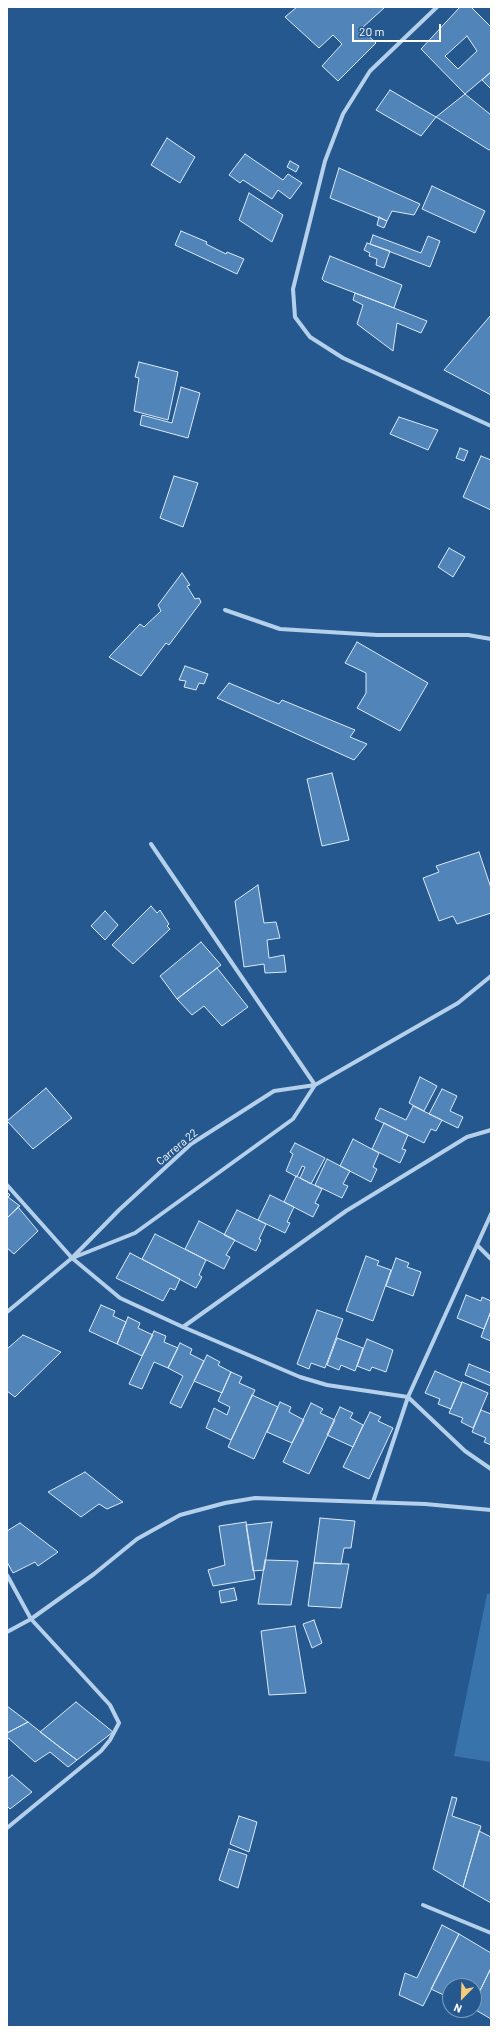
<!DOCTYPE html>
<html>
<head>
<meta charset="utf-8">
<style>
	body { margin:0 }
	#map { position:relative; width:498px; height:2034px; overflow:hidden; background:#25588f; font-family:Barlow,sans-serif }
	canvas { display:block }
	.frame { position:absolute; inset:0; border:8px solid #fff; pointer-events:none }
	.north { position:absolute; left:442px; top:1978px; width:40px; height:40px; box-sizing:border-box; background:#25588f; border:1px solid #7c9bbc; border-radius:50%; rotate:203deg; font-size:11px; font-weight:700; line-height:16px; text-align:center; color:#fff }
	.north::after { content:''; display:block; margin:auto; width:14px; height:18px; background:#f5cc7a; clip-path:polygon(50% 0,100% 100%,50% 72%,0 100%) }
	.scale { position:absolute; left:352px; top:24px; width:89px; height:18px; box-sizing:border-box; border:2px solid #fff; border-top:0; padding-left:5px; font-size:12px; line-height:14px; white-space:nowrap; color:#fff; -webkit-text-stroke:3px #25588f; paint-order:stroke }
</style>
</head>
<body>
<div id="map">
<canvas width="498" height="2034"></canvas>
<div class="frame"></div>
<div class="north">N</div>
<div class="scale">20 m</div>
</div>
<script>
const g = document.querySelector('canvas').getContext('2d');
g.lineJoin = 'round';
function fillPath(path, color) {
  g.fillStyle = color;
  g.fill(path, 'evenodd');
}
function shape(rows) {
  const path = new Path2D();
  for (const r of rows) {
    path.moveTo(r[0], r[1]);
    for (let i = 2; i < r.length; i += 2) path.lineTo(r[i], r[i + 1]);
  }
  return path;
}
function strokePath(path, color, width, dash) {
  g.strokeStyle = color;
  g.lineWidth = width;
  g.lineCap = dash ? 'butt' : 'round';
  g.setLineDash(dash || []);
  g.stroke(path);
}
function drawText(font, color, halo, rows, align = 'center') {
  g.font = font + ' Barlow,sans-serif';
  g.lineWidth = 3;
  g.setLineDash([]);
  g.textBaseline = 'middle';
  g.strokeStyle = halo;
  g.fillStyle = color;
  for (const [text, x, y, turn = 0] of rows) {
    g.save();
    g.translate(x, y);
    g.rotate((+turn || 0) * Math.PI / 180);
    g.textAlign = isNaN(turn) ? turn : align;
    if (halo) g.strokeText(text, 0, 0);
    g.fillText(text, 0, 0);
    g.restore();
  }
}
const green = shape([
	[487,1594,491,1594,491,1762,454,1756]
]);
const building = shape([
	[297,7,385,7,361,29,376,43,338,81,322,66,342,44,333,35,319,48,285,17,297,7],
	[460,7,471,7,491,27,491,72,465,94,421,49,460,7],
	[467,36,477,51,458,69,445,56,467,36],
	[491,72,491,89,482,80,491,72],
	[390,90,436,117,421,136,376,110,390,90],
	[465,94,491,115,491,149,489,150,436,117,465,94],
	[167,138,195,157,180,183,151,165,167,138],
	[245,154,283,180,288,174,302,183,290,199,278,190,272,199,243,180,240,183,229,175,245,154],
	[290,161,299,166,296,172,287,167,290,161],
	[339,168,420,204,414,215,392,211,387,221,330,198,339,168],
	[432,186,485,211,475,233,422,209,432,186],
	[249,193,283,215,272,242,239,220,249,193],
	[379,217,387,221,384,228,377,225,379,217],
	[181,231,207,242,206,244,226,254,227,252,244,259,237,274,175,245,181,231],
	[373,235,421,253,428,236,440,241,430,267,370,244,373,235],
	[367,243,390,251,384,268,376,265,377,259,369,256,370,253,364,250,367,243],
	[330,256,402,285,394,308,324,281,322,279,330,256],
	[355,293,394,308,427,321,421,333,397,323,393,351,357,324,363,305,353,300,355,293],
	[491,315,491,395,444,370,491,315],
	[139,362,178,372,168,420,134,411,139,378,135,377,139,362],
	[181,387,200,393,188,438,140,425,142,415,172,423,181,387],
	[399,417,438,430,428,450,390,434,399,417],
	[460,448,468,451,464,461,456,458,460,448],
	[481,456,491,460,491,510,463,497,481,456],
	[174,476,198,483,183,527,160,518,174,476],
	[449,548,465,557,453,577,438,567,449,548],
	[182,573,190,585,187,586,195,599,199,598,201,602,169,645,166,643,141,676,109,657,140,624,144,627,161,611,158,605,182,573],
	[357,642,428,683,400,731,357,708,366,693,366,673,345,663,357,642],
	[185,666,208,674,204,684,199,683,196,690,184,687,186,681,179,680,185,666],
	[229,683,279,704,282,700,355,730,350,737,367,744,354,760,217,698,229,683],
	[332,773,349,840,322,846,307,779,332,773],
	[479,852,491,888,491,913,457,924,453,916,439,921,423,878,439,872,436,866,479,852],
	[258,885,264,923,276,922,280,938,267,940,269,958,284,955,286,972,265,973,264,964,244,967,235,901,258,885],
	[151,906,157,913,160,910,169,924,167,926,170,929,133,964,112,945,151,906],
	[105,911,118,925,105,940,91,926,105,911],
	[201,942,221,965,177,999,160,976,201,942],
	[217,968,248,1007,222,1026,204,1006,192,1015,177,999,217,968],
	[420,1077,437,1086,424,1111,409,1103,420,1077],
	[46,1088,72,1118,33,1149,7,1121,46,1088],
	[442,1089,457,1096,450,1111,463,1117,458,1128,429,1114,442,1089],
	[413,1106,442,1120,436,1131,431,1129,424,1143,375,1119,380,1108,406,1120,413,1106],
	[384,1123,408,1135,402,1149,406,1150,400,1163,372,1149,384,1123],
	[353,1139,379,1153,373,1167,377,1169,371,1182,340,1166,353,1139],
	[295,1143,325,1158,311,1184,300,1178,305,1167,302,1166,297,1177,286,1171,293,1154,290,1152,295,1143],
	[327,1159,350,1171,343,1184,348,1186,342,1198,315,1185,327,1159],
	[296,1176,322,1189,315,1203,319,1205,313,1217,284,1202,296,1176],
	[7,1192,10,1195,8,1197,20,1206,7,1218,7,1192],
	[270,1195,294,1207,287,1222,290,1223,285,1233,258,1220,270,1195],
	[18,1207,38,1231,14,1254,7,1248,7,1218,18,1207],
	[237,1210,266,1224,259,1239,261,1240,256,1251,224,1235,237,1210],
	[199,1221,235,1240,226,1255,230,1257,224,1269,185,1249,199,1221],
	[155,1234,206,1260,199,1275,202,1277,196,1288,142,1259,155,1234],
	[130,1253,180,1279,175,1290,170,1288,163,1301,116,1278,130,1253],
	[366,1256,379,1261,377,1265,391,1270,373,1321,346,1311,366,1256],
	[396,1258,409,1263,407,1267,421,1272,413,1296,386,1286,396,1258],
	[466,1295,481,1301,482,1297,491,1301,491,1311,484,1329,457,1318,466,1295],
	[101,1305,115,1311,113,1316,126,1322,117,1344,89,1331,101,1305],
	[317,1310,343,1319,325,1368,311,1363,309,1369,297,1364,317,1310],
	[491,1311,491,1341,481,1337,491,1311],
	[128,1317,140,1323,138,1328,153,1335,142,1356,117,1344,128,1317],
	[154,1331,166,1336,164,1342,178,1348,168,1368,154,1362,142,1389,129,1384,154,1331],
	[23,1335,61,1352,15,1397,7,1391,7,1349,23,1335],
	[337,1338,363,1348,355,1371,341,1365,339,1370,327,1365,337,1338],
	[367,1339,393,1350,386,1372,372,1367,370,1371,357,1366,367,1339],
	[180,1343,192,1349,190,1354,204,1361,181,1408,170,1403,183,1376,168,1368,180,1343],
	[207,1355,220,1362,218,1365,231,1372,222,1393,194,1381,207,1355],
	[469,1364,491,1373,491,1386,465,1375,469,1364],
	[435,1371,462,1383,451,1409,438,1404,440,1399,425,1393,435,1371],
	[231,1372,242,1377,239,1383,255,1390,231,1440,206,1428,214,1408,227,1415,230,1407,218,1401,231,1372],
	[462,1382,488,1393,473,1428,461,1422,463,1418,449,1413,462,1382],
	[252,1395,278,1407,254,1459,228,1447,252,1395],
	[280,1402,291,1407,289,1412,304,1420,292,1443,267,1432,280,1402],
	[311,1403,323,1409,320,1413,335,1420,309,1474,283,1462,311,1403],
	[340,1407,353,1413,350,1418,363,1425,353,1447,327,1435,340,1407],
	[481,1410,491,1414,491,1445,484,1442,486,1438,472,1432,481,1410],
	[370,1412,381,1417,378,1421,393,1428,369,1479,343,1467,370,1412],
	[85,1472,120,1500,123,1502,107,1509,99,1504,81,1517,48,1492,85,1472],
	[320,1518,355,1521,351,1548,344,1548,341,1564,314,1563,320,1518],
	[246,1522,255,1579,213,1586,208,1570,225,1565,219,1526,246,1522],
	[272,1522,264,1570,253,1571,246,1525,272,1522],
	[20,1523,58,1552,38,1566,35,1562,13,1573,7,1562,7,1531,20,1523],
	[265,1560,298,1561,291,1605,258,1604,265,1560],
	[314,1563,349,1564,341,1608,308,1606,314,1563],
	[234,1588,237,1600,221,1603,219,1591,234,1588],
	[314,1620,322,1643,312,1648,303,1624,314,1620],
	[295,1626,306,1693,269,1695,261,1631,295,1626],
	[76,1702,113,1732,77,1760,40,1732,76,1702],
	[7,1706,28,1722,7,1733,7,1706],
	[28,1722,62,1749,77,1760,68,1767,50,1752,35,1762,7,1737,7,1733,28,1722],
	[12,1775,32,1792,10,1809,7,1806,7,1779,12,1775],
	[452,1797,457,1798,452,1816,481,1826,463,1887,433,1869,452,1797],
	[239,1816,257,1822,249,1852,230,1844,239,1816],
	[479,1831,491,1837,491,1903,463,1887,479,1831],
	[229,1849,247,1855,238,1888,219,1880,229,1849],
	[442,1925,459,1934,423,2006,399,1995,405,1973,417,1978,442,1925],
	[459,1934,491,1953,491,1968,474,2003,474,1986,450,1986,450,1998,431,1989,459,1934],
	[491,1968,491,2019,474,2009,474,2003,491,1968]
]);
const minor = shape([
	[437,7,370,71,343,114,325,161,293,289,295,317,310,337,343,358,491,426],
	[225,610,280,629,377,635,468,635,491,639],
	[151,844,315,1085],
	[7,1185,72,1258,120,1298,183,1327,300,1377,327,1385,408,1397,465,1451,491,1469],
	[478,1246,491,1259],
	[75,1257,135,1233,293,1119,315,1085],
	[7,1312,72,1258,119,1210,191,1144,274,1091,315,1085,458,1003,491,976],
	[183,1327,346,1211,467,1137,491,1130],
	[373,1502,408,1397,491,1214],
	[7,1575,31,1619,110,1705,119,1723,110,1740,101,1751,7,1828],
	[7,1632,31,1619,94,1574,137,1539,180,1515,225,1503,255,1498,425,1504,491,1510],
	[423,1905,491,1933]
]);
const streetNames = [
	["Carrera 22",177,1147,-40]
];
fillPath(green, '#3973ac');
fillPath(building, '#5184b8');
strokePath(building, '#dae9f9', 1);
strokePath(minor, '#b5d0eb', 4);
drawText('11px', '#fff', '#25588f', streetNames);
</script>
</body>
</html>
